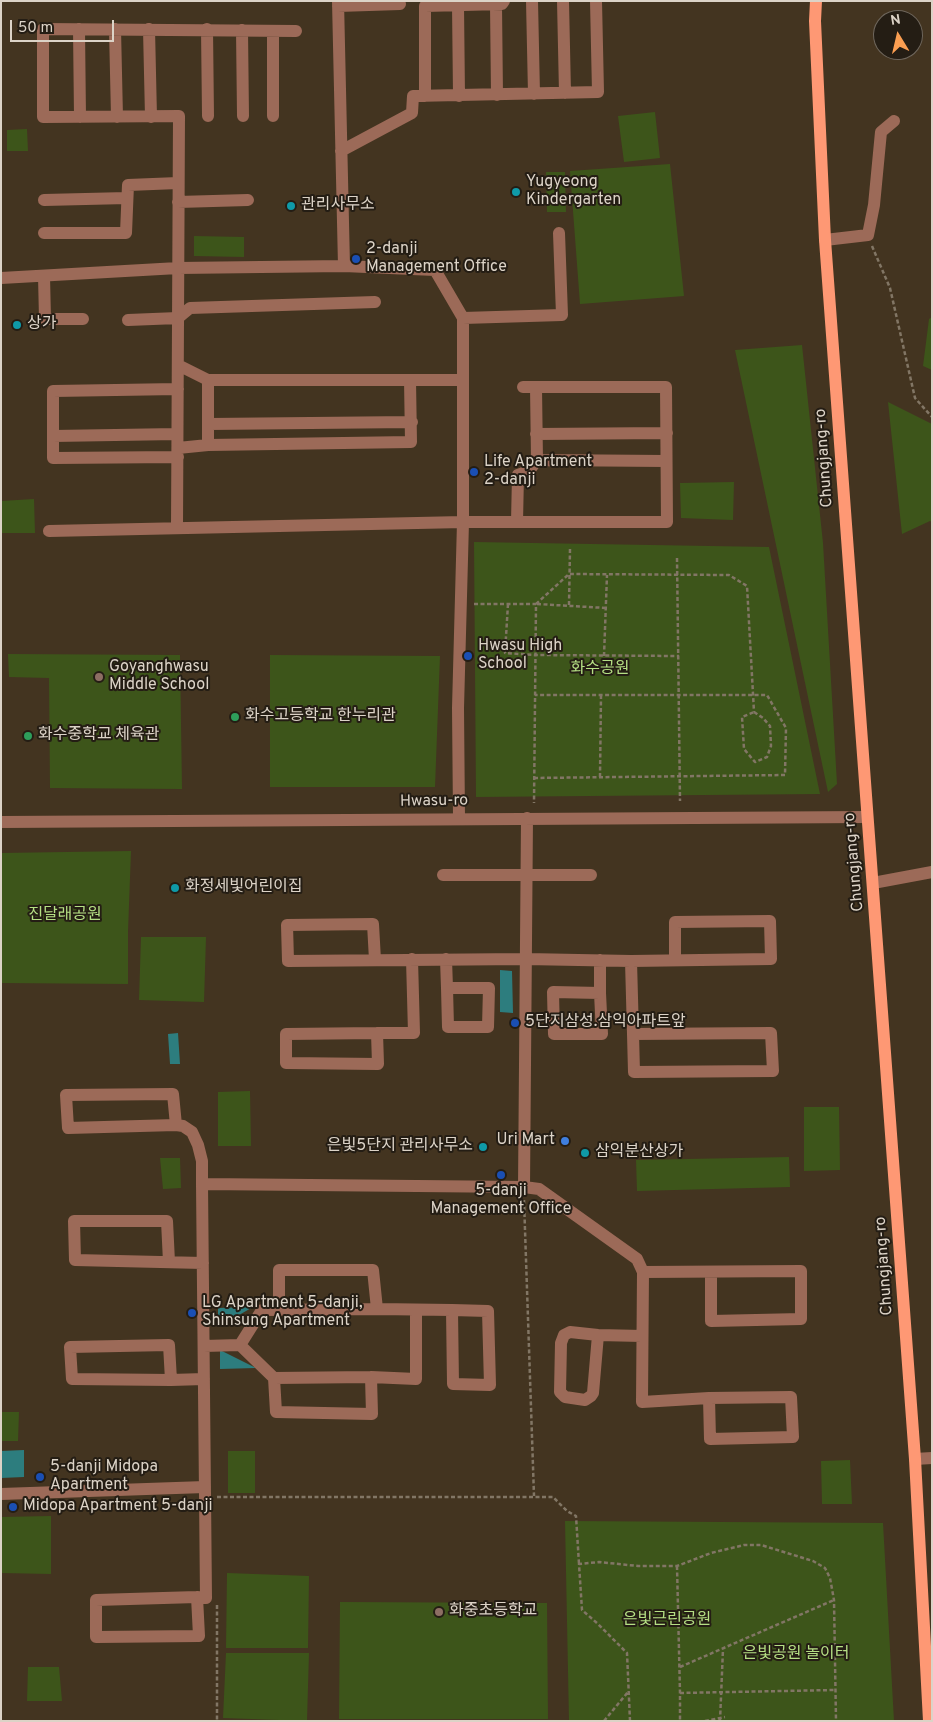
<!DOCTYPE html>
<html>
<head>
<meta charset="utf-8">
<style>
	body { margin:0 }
	#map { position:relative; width:933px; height:1722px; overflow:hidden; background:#433420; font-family:Overpass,sans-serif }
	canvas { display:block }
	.frame { position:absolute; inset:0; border:2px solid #dcd3c7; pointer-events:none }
	.north { position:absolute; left:873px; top:10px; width:50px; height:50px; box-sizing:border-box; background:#241d14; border:1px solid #6e665c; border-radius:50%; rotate:351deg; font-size:14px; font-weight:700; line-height:20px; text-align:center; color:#dcd3c7 }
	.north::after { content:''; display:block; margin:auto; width:18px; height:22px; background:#fb9e51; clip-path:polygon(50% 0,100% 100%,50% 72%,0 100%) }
	.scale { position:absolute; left:10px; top:20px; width:104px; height:22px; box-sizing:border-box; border:2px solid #dcd3c7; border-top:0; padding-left:6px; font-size:15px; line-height:18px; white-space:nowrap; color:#dcd3c7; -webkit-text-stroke:4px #241d14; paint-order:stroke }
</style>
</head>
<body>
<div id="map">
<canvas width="933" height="1722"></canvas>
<div class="frame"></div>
<div class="north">N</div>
<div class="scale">50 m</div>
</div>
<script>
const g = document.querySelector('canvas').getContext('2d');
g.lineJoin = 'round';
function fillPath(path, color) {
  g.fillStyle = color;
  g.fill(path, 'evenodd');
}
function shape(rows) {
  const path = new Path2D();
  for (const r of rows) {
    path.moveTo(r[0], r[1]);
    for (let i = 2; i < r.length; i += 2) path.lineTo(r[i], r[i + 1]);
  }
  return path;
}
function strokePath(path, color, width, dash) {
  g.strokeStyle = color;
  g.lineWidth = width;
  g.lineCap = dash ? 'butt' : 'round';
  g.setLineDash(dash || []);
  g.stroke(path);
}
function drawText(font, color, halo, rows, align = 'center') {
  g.font = font + ' Overpass,"Noto Sans KR",sans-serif';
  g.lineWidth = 4;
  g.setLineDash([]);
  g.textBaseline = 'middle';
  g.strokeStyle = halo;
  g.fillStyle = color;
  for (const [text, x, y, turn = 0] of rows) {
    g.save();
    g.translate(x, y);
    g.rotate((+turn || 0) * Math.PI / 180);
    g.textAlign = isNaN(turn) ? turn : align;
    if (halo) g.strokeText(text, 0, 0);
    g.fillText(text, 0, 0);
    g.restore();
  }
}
const green = shape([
	[655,112,660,158,624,162,618,116],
	[27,129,28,151,7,151,7,130],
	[670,164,684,296,580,304,570,171],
	[546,172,565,172,566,212,547,212],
	[194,236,244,237,244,257,194,256],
	[932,317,932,370,923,366,929,319],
	[802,345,823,543,837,784,828,792,735,350],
	[888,402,932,424,932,522,930,521,902,534],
	[734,482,733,520,681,518,680,483],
	[34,499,35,533,1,533,1,501],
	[474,542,769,547,820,794,476,797],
	[8,654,180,655,182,789,50,788,49,678,9,677],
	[270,655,440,656,435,787,270,787],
	[131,851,128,932,128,984,1,983,1,853],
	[141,937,206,937,204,1002,139,1000],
	[250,1091,251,1146,218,1146,218,1092],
	[804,1107,839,1107,840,1170,804,1171],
	[789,1157,790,1187,637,1191,636,1160],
	[160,1158,180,1158,181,1188,163,1189],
	[1,1412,19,1412,18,1441,1,1441],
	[228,1451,255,1451,255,1493,228,1493],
	[850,1460,852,1504,822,1504,821,1461],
	[51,1516,51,1574,1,1573,1,1517],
	[565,1521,883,1523,894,1721,569,1721],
	[227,1573,309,1576,308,1648,226,1648],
	[340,1602,547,1603,548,1719,339,1719],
	[226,1653,309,1653,307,1721,223,1718],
	[28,1667,59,1667,62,1701,27,1701]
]);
const water = shape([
	[500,970,512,971,513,1013,500,1012],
	[178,1033,180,1064,170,1064,168,1034],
	[253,1307,218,1327,218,1308],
	[220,1350,256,1368,220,1369],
	[24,1450,24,1477,1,1478,1,1451]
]);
const path = shape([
	[872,246,890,288,915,398,932,417],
	[677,558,680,801],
	[474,604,536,604,534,803],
	[508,604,505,653,535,655,679,656],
	[536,604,569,574,729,575,747,586,754,712],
	[537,604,606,608],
	[569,605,570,549],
	[604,656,607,575],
	[754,712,763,718,770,726,771,746,767,757,755,762,744,749,742,717,754,712],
	[600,777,601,695],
	[534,778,785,775,786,728,767,695,535,695],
	[524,1200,534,1496],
	[217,1497,553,1497,567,1511,576,1516,579,1564],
	[677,1566,680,1693,680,1721],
	[217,1605,217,1721],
	[680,1667,834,1600],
	[680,1693,835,1690],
	[604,1721,628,1692],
	[630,1721,627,1653,598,1624,582,1610,579,1564,599,1562,638,1566,677,1566,711,1553,744,1545,761,1545,813,1561,825,1568,830,1578,834,1600,836,1721],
	[705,1721,725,1717],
	[720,1721,723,1649]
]);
const minor = shape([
	[532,1,534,94],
	[563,1,565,93],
	[458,5,459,96],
	[496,5,497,95],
	[338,6,400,4],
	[79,29,80,117],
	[115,29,117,117],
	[149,29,151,117],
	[207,29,208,116],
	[242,30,243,116],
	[273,31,273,116],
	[425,96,425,6,502,4,504,1],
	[341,151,412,113,413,96,598,92,596,1],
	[44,200,127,198],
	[178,202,248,200],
	[44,233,126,233,128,185,178,183],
	[825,240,868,235,874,205,881,132,894,121],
	[344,266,435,270,463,318,463,522,458,708,459,818],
	[44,276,45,319,83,319],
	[1,278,178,268,344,266,338,1],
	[463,318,562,315,559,233],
	[128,320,178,318,190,308,375,302],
	[178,365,208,380,463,380],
	[523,387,536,387],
	[178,389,53,391,53,458,178,457],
	[209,424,412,422],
	[536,434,667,433],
	[53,436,177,434],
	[208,445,208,380],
	[178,448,208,445,411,442,410,380],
	[537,460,666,461],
	[177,528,179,116,43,117,43,29,296,31],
	[49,531,463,522,667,522,666,387,536,387,537,460,529,471,518,475,517,522],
	[1,822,867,817],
	[443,875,591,875],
	[873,883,932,872],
	[446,959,447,988,448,1027,488,1027,489,988,447,988],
	[375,960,373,924,287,925,288,961,526,959,631,961,633,1034,771,1033,773,1071,634,1072,633,1034],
	[600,960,600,993,553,992,554,1034,602,1034,600,993],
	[631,961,771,959,770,921,675,922,675,960],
	[377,1033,378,1064,286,1063,286,1034,377,1033,414,1033,412,959],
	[176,1125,68,1128,66,1095,173,1094,176,1125,183,1126,192,1132,198,1145,202,1161,202,1184],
	[524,1187,539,1189,637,1259,643,1272,642,1402,709,1398,791,1397,793,1437,710,1439,709,1398],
	[169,1262,167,1221,74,1221,75,1260,203,1263],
	[643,1272,801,1271,801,1319,711,1321,711,1272],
	[377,1309,452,1310,453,1384,490,1385,488,1311,452,1310],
	[598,1335,593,1393,591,1396,585,1400,565,1397,560,1392,561,1343,564,1335,570,1332,598,1335,642,1336],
	[240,1345,262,1310,377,1309,373,1270,279,1270,279,1309],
	[204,1346,240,1345,274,1378,371,1377,416,1379,416,1310],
	[274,1378,276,1412,372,1414,371,1377],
	[171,1380,169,1345,70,1347,72,1379,171,1380,204,1379],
	[915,1459,932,1458],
	[1,1494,205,1487],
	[197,1597,199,1636,96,1637,96,1600,197,1597,206,1598,202,1184,524,1187,527,818]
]);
const major = shape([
	[816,1,815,21,825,240,915,1459,929,1721]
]);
const markers = [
	[516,192,5,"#0f9aa8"],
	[291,206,5,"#0f9aa8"],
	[356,259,5,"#1a4fb4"],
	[17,325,5,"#0f9aa8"],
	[474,472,5,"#1a4fb4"],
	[468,656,5,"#1a4fb4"],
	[99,677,5,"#8d6e63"],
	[235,717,5,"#2e9e5b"],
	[28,736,5,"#2e9e5b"],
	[175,888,5,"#0f9aa8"],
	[515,1023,5,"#1a4fb4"],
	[565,1141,5,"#3f7fe0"],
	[483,1147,5,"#0f9aa8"],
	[585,1153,5,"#0f9aa8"],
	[501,1175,5,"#1a4fb4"],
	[192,1313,5,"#1a4fb4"],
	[40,1477,5,"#1a4fb4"],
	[13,1507,5,"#1a4fb4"],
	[439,1612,5,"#8d6e63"]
];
const poiNames = [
	["Yugyeong",526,183],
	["Kindergarten",526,201],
	["관리사무소",301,206],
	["2-danji",366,250],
	["Management Office",366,268],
	["상가",27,325],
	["Life Apartment",484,463],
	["2-danji",484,481],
	["Hwasu High",478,647],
	["School",478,665],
	["Goyanghwasu",109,668],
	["Middle School",109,686],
	["화수고등학교 한누리관",245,717],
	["화수중학교 체육관",38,736],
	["화정세빛어린이집",185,888],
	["5단지삼성.삼익아파트앞",525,1023],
	["Uri Mart",555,1141,"right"],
	["은빛5단지 관리사무소",473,1147,"right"],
	["삼익분산상가",595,1153],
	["5-danji",501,1192,"center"],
	["Management Office",501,1210,"center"],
	["LG Apartment 5-danji,",202,1304],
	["Shinsung Apartment",202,1322],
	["5-danji Midopa",50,1468],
	["Apartment",50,1486],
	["Midopa Apartment 5-danji",23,1507],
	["화중초등학교",449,1612]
];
const streetNames = [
	["Chungjang-ro",825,458,-94],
	["Hwasu-ro",434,802,-1],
	["Chungjang-ro",855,862,-95],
	["Chungjang-ro",885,1266,-94]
];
const parkNames = [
	["화수공원",600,670],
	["진달래공원",65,916],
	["은빛근린공원",667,1621],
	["은빛공원 놀이터",796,1655]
];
fillPath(green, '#3d551a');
fillPath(water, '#2d7d7e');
strokePath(path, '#827665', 2.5, [4, 2.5]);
strokePath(minor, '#9c6a58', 12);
strokePath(major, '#fe9874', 12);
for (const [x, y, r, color] of markers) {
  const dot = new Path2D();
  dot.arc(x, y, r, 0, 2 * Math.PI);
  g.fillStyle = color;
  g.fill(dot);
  strokePath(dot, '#241d14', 2);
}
drawText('16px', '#dcd3c7', '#241d14', poiNames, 'left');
drawText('16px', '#dcd3c7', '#241d14', streetNames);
drawText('16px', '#b5df84', '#241d14', parkNames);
</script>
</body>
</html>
